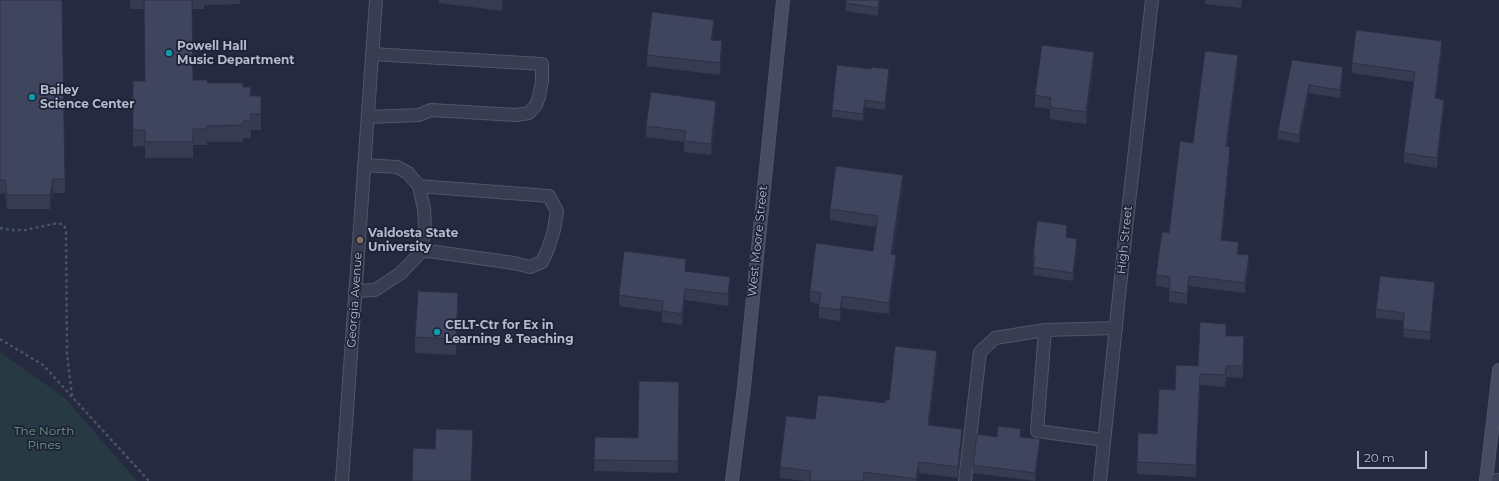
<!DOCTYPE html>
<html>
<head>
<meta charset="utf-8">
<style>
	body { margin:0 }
	#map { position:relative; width:1499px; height:481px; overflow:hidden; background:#252a41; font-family:Montserrat,sans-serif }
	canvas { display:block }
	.scale { position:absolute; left:1357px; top:451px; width:70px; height:18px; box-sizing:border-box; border:2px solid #b6b9cb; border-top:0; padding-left:5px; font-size:12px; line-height:14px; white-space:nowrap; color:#b6b9cb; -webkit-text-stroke:3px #1e2236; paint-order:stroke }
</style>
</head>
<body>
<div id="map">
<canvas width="1499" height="481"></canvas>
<div class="scale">20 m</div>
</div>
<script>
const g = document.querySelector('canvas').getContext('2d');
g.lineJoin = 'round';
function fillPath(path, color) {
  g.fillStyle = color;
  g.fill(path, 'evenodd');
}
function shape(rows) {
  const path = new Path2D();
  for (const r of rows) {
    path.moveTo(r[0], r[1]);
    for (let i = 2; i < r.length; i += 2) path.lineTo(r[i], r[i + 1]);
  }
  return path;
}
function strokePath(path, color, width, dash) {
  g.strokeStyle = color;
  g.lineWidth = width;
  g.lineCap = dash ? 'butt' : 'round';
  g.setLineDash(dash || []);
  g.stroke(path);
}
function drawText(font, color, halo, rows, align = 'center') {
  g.font = font + ' Montserrat,sans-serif';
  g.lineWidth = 3.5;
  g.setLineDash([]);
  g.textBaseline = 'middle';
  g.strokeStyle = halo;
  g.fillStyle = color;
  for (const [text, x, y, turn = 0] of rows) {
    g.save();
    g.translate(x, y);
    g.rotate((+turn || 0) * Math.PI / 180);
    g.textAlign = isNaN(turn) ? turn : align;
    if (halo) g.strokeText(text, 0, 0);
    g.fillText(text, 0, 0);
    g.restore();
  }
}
const green = shape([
	[0,352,65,398,137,481,0,481]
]);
const path = shape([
	[0,228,11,230,25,230,58,223,64,225,66,230,67,354,72,396],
	[0,339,43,365,149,481]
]);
const lane = shape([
	[368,117,419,115,431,110,516,115,529,113,536,105,539,97,542,81,542,64,372,54],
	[419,186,424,209,425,227,421,252],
	[355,291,375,290,401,273,421,252,429,251,514,263,530,267,542,262,548,249,554,230,557,211,549,196,419,186,408,173,397,167,364,165],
	[1045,330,1037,431,1104,440],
	[965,481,980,352,995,338,1045,330,1116,328],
	[1486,481,1499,480]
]);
const street = shape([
	[342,481,376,0],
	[1100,481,1125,238,1152,0]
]);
const secondary = shape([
	[732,481,744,387,783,0],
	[1486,481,1499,370]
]);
const wall = shape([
	[0,0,65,179,65,193,53,193,50,209,7,209,5,193,0,194],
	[130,0,240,0,240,4,204,5,204,9,192,9,193,80,207,83,243,87,251,96,261,96,261,130,251,130,251,138,243,138,243,142,207,142,207,145,193,145,193,158,145,158,145,146,133,147,133,81,145,81,144,9,130,9],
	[439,0,503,0,502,11,439,3],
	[846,0,881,0,878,16,846,11],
	[1205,0,1242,0,1241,8,1205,4],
	[714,31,713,40,722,53,720,75,647,66,647,55],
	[1442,51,1436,98,1444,110,1437,168,1404,163,1404,153,1414,82,1352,73,1352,63],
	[1292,60,1343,75,1340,98,1309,93,1299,143,1278,139,1278,131],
	[1094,64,1086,124,1050,119,1050,109,1035,107,1035,95],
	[1238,66,1227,147,1230,158,1222,240,1238,254,1249,266,1245,293,1189,286,1187,304,1169,302,1169,288,1156,286,1156,275,1169,233,1193,143],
	[889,76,885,110,865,107,863,121,832,117,832,110],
	[716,112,711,155,684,152,684,142,646,137,646,126],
	[903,187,893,255,896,266,889,314,842,308,840,321,819,318,819,304,810,302,810,291,873,251,876,227,830,220,830,209],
	[1067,233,1067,237,1077,247,1073,281,1033,275,1034,264,1033,264,1033,256],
	[686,272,730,289,728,306,685,300,682,325,662,322,662,312,619,306,619,295],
	[1435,290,1430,340,1403,337,1404,321,1376,318,1376,309],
	[458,310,456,355,415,353,415,337],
	[1226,336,1244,348,1243,378,1226,377,1225,387,1200,385,1196,477,1137,474,1137,462,1157,434,1175,390,1198,366],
	[937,362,929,425,962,440,958,478,919,473,917,481,806,481,780,478,780,467,889,400],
	[679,382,678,473,594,471,595,437,638,438],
	[997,437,1021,437,1040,447,1035,481,973,473,973,465]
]);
const shadedWall = shape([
	[502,0,503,0,502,11],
	[879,0,881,0,878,16,878,8],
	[714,20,714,31,711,51,711,40],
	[722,41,722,53,720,75,720,63],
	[1442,41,1442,51,1435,108,1435,98],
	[1094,52,1094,64,1086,124,1086,112],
	[1238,55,1238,66,1226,157,1226,146],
	[1343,67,1343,75,1340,98,1340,90],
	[889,69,889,76,885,110,885,103],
	[1309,85,1309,93,1299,143,1299,135],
	[865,100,865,107,863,121,863,114],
	[1444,100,1444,110,1437,168,1437,158],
	[716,101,716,112,711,155,711,144],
	[1230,147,1230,158,1221,251,1221,240],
	[903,175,903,187,891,266,891,254],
	[53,179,53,193,50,209,50,195],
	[1077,239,1077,247,1073,281,1073,273],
	[1239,242,1239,253,1237,264,1237,254],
	[896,255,896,266,889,314,889,303],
	[1249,255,1249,266,1245,293,1245,283],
	[686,259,686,271,685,283,685,271],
	[1189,276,1189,286,1187,304,1187,294],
	[730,277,730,289,728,306,728,294],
	[1435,282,1435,290,1430,340,1430,332],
	[685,289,685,300,682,325,682,314],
	[458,293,458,310,456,355,456,339],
	[842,296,842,308,840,321,840,310],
	[1244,336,1244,348,1243,378,1243,366],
	[937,351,937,362,928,436,928,425],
	[1200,374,1200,385,1196,477,1196,465],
	[962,429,962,440,958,478,958,467],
	[1040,439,1040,447,1035,481,1035,473],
	[919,462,919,473,917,481,916,481]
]);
const building = shape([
	[0,0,62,0,65,179,53,179,50,195,7,195,5,180,0,180,0,0],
	[144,0,192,0,193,80,207,80,207,83,243,83,243,87,251,87,250,96,261,96,261,114,251,114,251,121,243,121,243,125,207,126,207,129,193,129,193,142,145,142,145,130,133,130,133,81,145,81,144,0],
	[846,0,879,0,878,8,846,3,846,0],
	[652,12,714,20,711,40,722,41,720,63,647,55,652,12],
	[1356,30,1442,41,1435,98,1444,100,1437,158,1404,153,1415,72,1352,63,1356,30],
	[1042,45,1094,52,1086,112,1050,107,1051,98,1035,95,1042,45],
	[1205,51,1238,55,1226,146,1230,147,1221,240,1239,242,1237,254,1249,255,1245,283,1189,276,1187,294,1169,291,1170,277,1156,275,1162,232,1169,233,1180,141,1193,143,1205,51],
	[1292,60,1343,67,1340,90,1309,85,1299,135,1278,131,1292,60],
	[837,65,871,69,872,67,889,69,885,103,865,100,863,114,832,110,837,65],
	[651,92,716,101,711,144,684,141,686,131,646,126,651,92],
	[836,166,903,175,891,254,896,255,889,303,842,296,840,310,819,307,821,293,810,291,816,243,873,251,878,216,830,209,836,166],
	[1037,221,1067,225,1066,237,1077,239,1073,273,1033,267,1035,256,1033,256,1037,221],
	[624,251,686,259,685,271,730,277,728,294,685,289,682,314,662,311,663,301,619,295,624,251],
	[1380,276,1435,282,1430,332,1403,329,1404,313,1376,309,1380,276],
	[418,291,458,293,456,339,415,337,418,291],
	[1200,322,1226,324,1226,336,1244,336,1243,366,1226,366,1225,375,1200,374,1196,465,1137,462,1138,433,1157,434,1159,389,1175,390,1176,365,1198,366,1200,322],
	[895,346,937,351,928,425,962,429,958,467,919,462,916,479,864,472,863,481,810,481,811,471,780,467,786,416,815,419,818,395,885,403,885,400,889,400,895,346],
	[639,381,679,382,678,461,594,460,595,437,638,438,639,381],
	[998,426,1021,429,1020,437,1040,439,1035,473,973,465,977,434,997,437,998,426],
	[436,429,473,430,471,481,412,481,413,448,435,449,436,429]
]);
const markers = [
	[169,53,4,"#0f9aa8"],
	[32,97,4,"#0f9aa8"],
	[360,240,4,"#8d6e63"],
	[437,332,4,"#0f9aa8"]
];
const poiNames = [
	["Powell Hall",177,46],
	["Music Department",177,60],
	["Bailey",40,90],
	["Science Center",40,104],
	["Valdosta State",368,233],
	["University",368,247],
	["CELT-Ctr for Ex in",445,325],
	["Learning & Teaching",445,339]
];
const streetNames = [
	["High Street",1125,240,-84],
	["West Moore Street",758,241,-84],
	["Georgia Avenue",355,300,-86]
];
const parkNames = [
	["The North",44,431],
	["Pines",44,445]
];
fillPath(green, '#273942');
strokePath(lane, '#515568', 14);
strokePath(street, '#515568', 14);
strokePath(secondary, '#515568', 14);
strokePath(path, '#45565f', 2.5, [3, 3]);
strokePath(lane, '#393d51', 12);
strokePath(street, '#393d51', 12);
strokePath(secondary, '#474b64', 12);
fillPath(wall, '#363b52');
fillPath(shadedWall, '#2c3042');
fillPath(building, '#3f455f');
strokePath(building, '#2c3042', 1);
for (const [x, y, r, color] of markers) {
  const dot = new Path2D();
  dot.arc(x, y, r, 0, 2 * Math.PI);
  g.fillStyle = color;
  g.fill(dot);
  strokePath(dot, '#1e2236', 1.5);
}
drawText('bold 12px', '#b6b9cb', '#1e2236', poiNames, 'left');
drawText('12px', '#b6b9cb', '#1e2236', streetNames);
drawText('12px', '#6d9d84', '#1e2236', parkNames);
</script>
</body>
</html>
